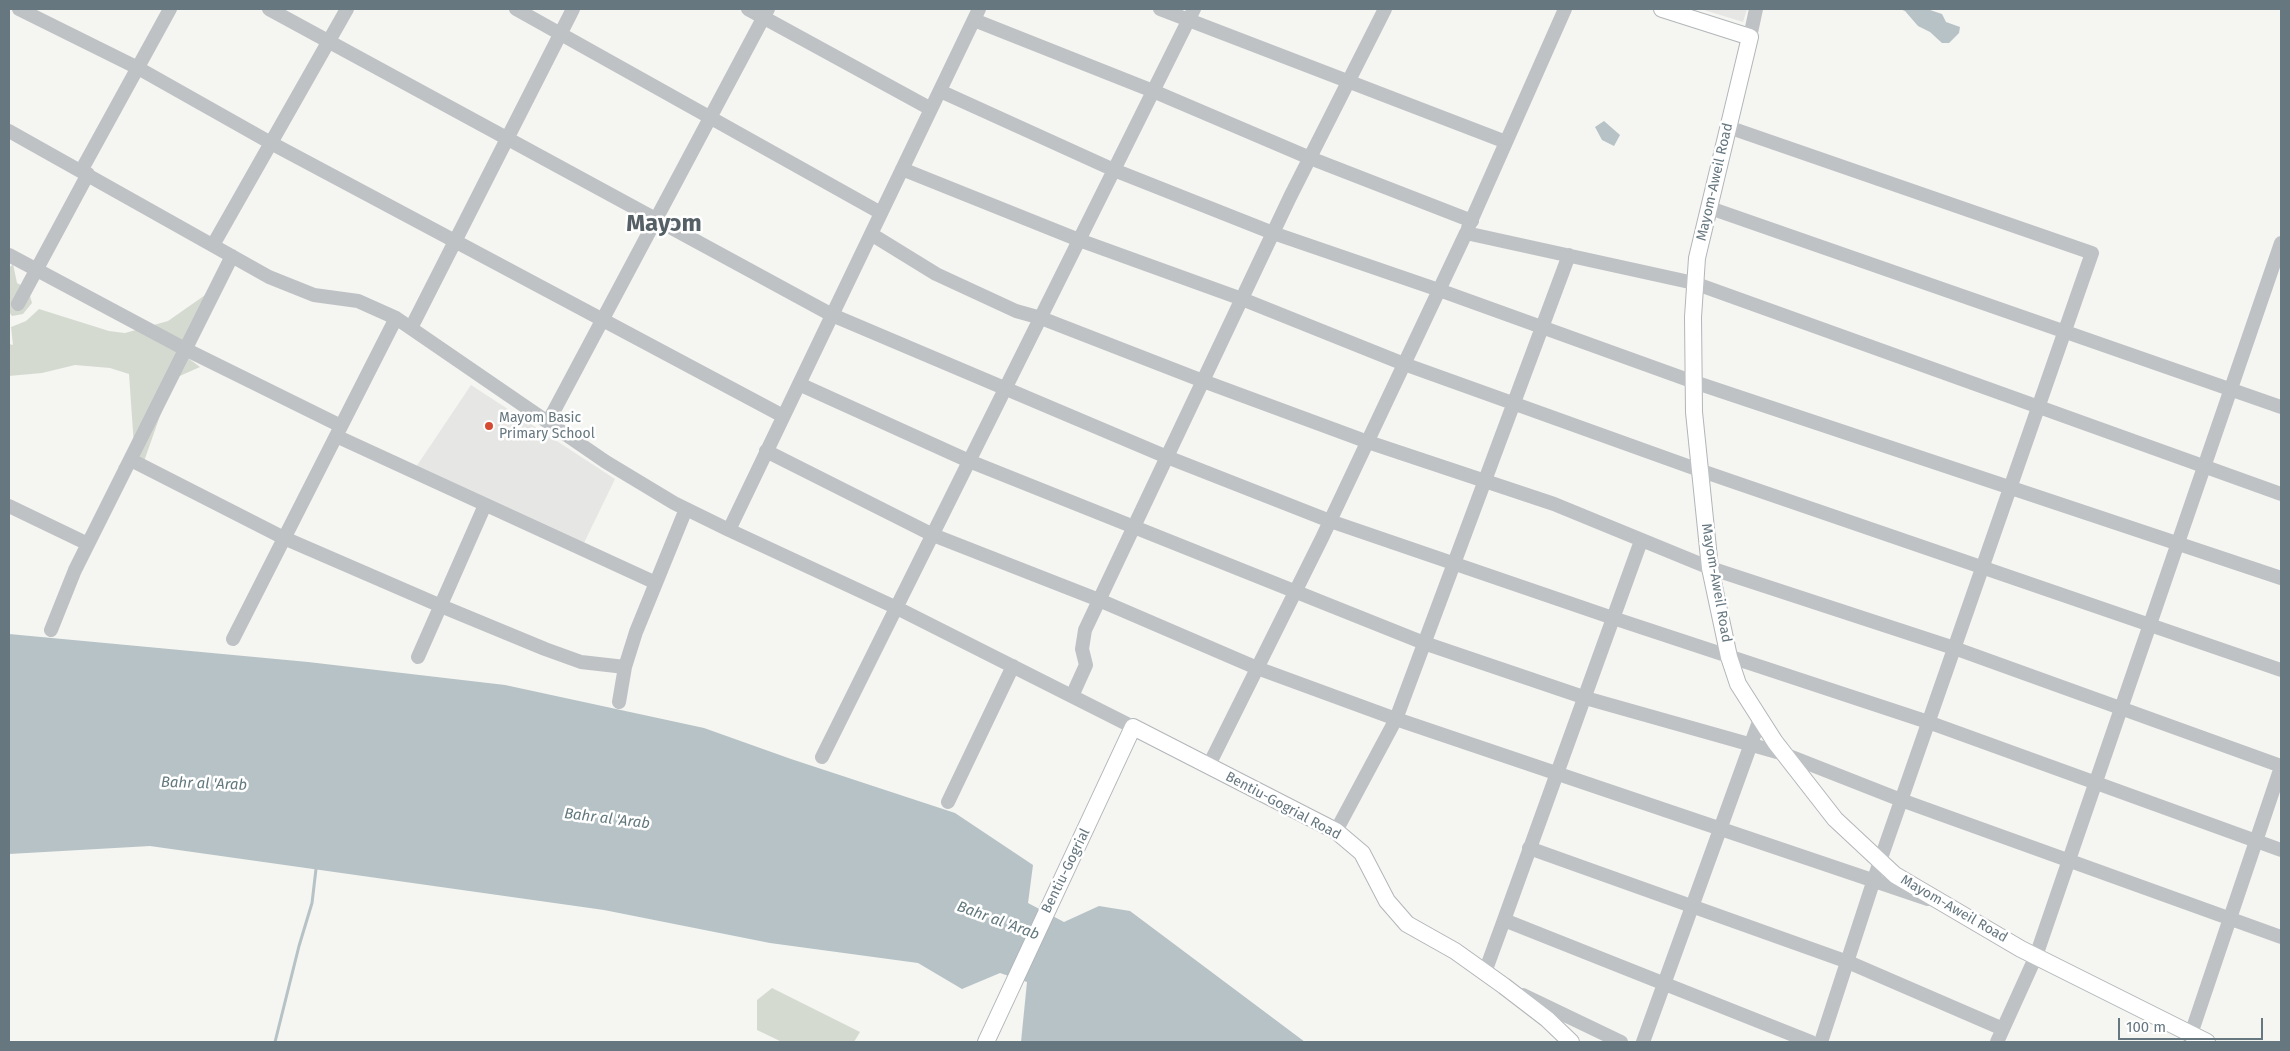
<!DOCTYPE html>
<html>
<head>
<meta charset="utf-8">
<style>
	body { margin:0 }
	#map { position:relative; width:2290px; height:1051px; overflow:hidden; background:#f5f5f2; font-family:"Fira Sans",sans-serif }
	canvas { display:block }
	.frame { position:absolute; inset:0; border:10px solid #667780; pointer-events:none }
	.scale { position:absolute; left:2118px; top:1018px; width:145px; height:22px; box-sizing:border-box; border:2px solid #667780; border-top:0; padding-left:6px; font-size:15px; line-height:18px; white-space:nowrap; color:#667780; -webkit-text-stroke:4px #fff; paint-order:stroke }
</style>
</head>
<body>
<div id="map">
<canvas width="2290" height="1051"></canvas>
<div class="frame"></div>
<div class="scale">100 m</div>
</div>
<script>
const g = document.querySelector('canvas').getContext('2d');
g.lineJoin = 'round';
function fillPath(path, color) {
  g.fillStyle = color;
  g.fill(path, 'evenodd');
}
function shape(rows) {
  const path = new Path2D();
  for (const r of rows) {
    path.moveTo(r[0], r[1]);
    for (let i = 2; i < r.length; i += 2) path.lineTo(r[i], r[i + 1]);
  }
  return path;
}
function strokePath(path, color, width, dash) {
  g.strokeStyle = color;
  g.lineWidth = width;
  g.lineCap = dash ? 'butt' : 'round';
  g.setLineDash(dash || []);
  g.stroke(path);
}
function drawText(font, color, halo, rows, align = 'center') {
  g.font = font + ' "Fira Sans",sans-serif';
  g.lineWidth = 5;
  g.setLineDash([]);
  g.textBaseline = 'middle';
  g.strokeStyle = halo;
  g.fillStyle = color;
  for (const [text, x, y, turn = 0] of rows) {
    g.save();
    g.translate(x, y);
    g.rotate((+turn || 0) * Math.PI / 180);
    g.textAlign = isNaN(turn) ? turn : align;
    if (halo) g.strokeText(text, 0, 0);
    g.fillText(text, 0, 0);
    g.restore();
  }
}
const built = shape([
	[1701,9,1747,9,1743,22],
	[471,385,615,479,583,545,416,467]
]);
const green = shape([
	[13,264,17,283,28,289,32,303,23,314,12,316,9,312,9,268],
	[218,286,184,355,200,367,173,379,142,467,118,467,134,446,129,374,110,368,75,365,42,373,9,376,9,344,13,345,11,327,26,321,39,309,109,331,125,333,168,321],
	[772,988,860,1032,854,1042,782,1042,757,1030,757,1000]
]);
const water = shape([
	[1900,9,1927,9,1942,14,1946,22,1960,27,1959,33,1949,43,1942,43,1930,32,1918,26,1905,11],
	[1604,121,1620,135,1614,146,1602,140,1595,127],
	[9,634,308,662,505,685,704,728,791,759,955,813,1033,865,1028,903,1064,922,1099,906,1130,911,1305,1042,1021,1042,1027,982,1000,973,962,989,918,963,770,943,604,910,150,846,9,854]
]);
const stream = shape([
	[275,1042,299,946,312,903,316,869]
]);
const minor = shape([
	[19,9,138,68,271,143,783,416],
	[269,9,832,315,1167,457,1330,521,1613,618,1928,722,2281,850],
	[516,9,881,213],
	[748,9,931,109],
	[979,9,729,530,897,608,1133,727],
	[1160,9,1506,142],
	[974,20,1153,91,1310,158,1472,221],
	[1750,37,1756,9],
	[940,91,1114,170,1273,233,1439,290,1694,382,2281,578],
	[1728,127,2092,253,1880,861,1821,1042],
	[9,131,269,277,314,295,358,301,396,318,606,462,674,503,729,530],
	[902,169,1079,240,1242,299,1404,364,1699,470,2281,670],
	[81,171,170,9],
	[1710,208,2281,407],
	[1468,228,1565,9],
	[871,234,936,274,1016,311,1041,318,1203,381,1368,442,1554,504,1710,568,1954,648,2281,766],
	[213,245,347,9],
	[9,255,185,349,341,426],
	[18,304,88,174],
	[411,328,573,9],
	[799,384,969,461,1424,643,1589,699,1784,754,1901,800,2281,937],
	[548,422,768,9],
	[336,436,656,583],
	[766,451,933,535,1099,600,1257,668,1396,719,1928,899],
	[131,460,284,538,441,606,545,649,581,662,625,667],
	[9,506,88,544],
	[1641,541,1504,920,1811,1042],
	[51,630,75,570,232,256],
	[233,639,396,318],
	[418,657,485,505],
	[1072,696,1086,665,1082,649,1085,630,1290,197,1385,9],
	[619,702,625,667,636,632,686,509],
	[822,757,1194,9],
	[1209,765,1322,538,1466,233,1694,283,2281,494],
	[948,802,1013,666],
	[1336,831,1396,719,1569,255],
	[1529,848,1848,962,2003,1029],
	[1485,972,1504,920],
	[1523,995,1621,1042],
	[2191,1034,2281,767],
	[1643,1042,1760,719],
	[1997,1042,2036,956,2281,243]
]);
const major = shape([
	[1662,9,1750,37,1697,258,1693,317,1694,412,1710,568,1729,657,1738,684,1775,742,1835,819,1895,875,2021,949,2207,1042],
	[986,1042,1133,727,1336,831,1362,853,1387,901,1407,924,1455,951,1504,986,1547,1019,1571,1042]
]);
const markers = [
	[489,426,5,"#d44b32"]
];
const streetNames = [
	["Mayom-Aweil Road",1715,182,-77],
	["Mayom-Aweil Road",1716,583,80],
	["Bentiu-Gogrial Road",1283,806,28],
	["Bentiu-Gogrial",1066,871,-64],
	["Mayom-Aweil Road",1954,909,30]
];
const poiNames = [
	["Mayom Basic",499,418],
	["Primary School",499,434]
];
const waterNames = [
	["Bahr al 'Arab",204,784,2],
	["Bahr al 'Arab",607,819,7],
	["Bahr al 'Arab",998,921,20]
];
const townNames = [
	["Mayɔm",664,224]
];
fillPath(built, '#e6e6e5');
fillPath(green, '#d5dad1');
fillPath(water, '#b6c2c5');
strokePath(stream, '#b6c2c5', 3);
strokePath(major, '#b2b6b9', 18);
strokePath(minor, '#bec2c5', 14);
strokePath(major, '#fff', 16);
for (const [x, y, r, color] of markers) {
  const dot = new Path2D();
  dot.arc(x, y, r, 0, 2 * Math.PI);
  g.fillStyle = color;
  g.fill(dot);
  strokePath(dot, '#fff', 2);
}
drawText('14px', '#667780', '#fff', streetNames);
drawText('14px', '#667780', '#fff', poiNames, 'left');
drawText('italic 15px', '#62787d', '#fff', waterNames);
drawText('bold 24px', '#545f66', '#fff', townNames);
</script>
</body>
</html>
